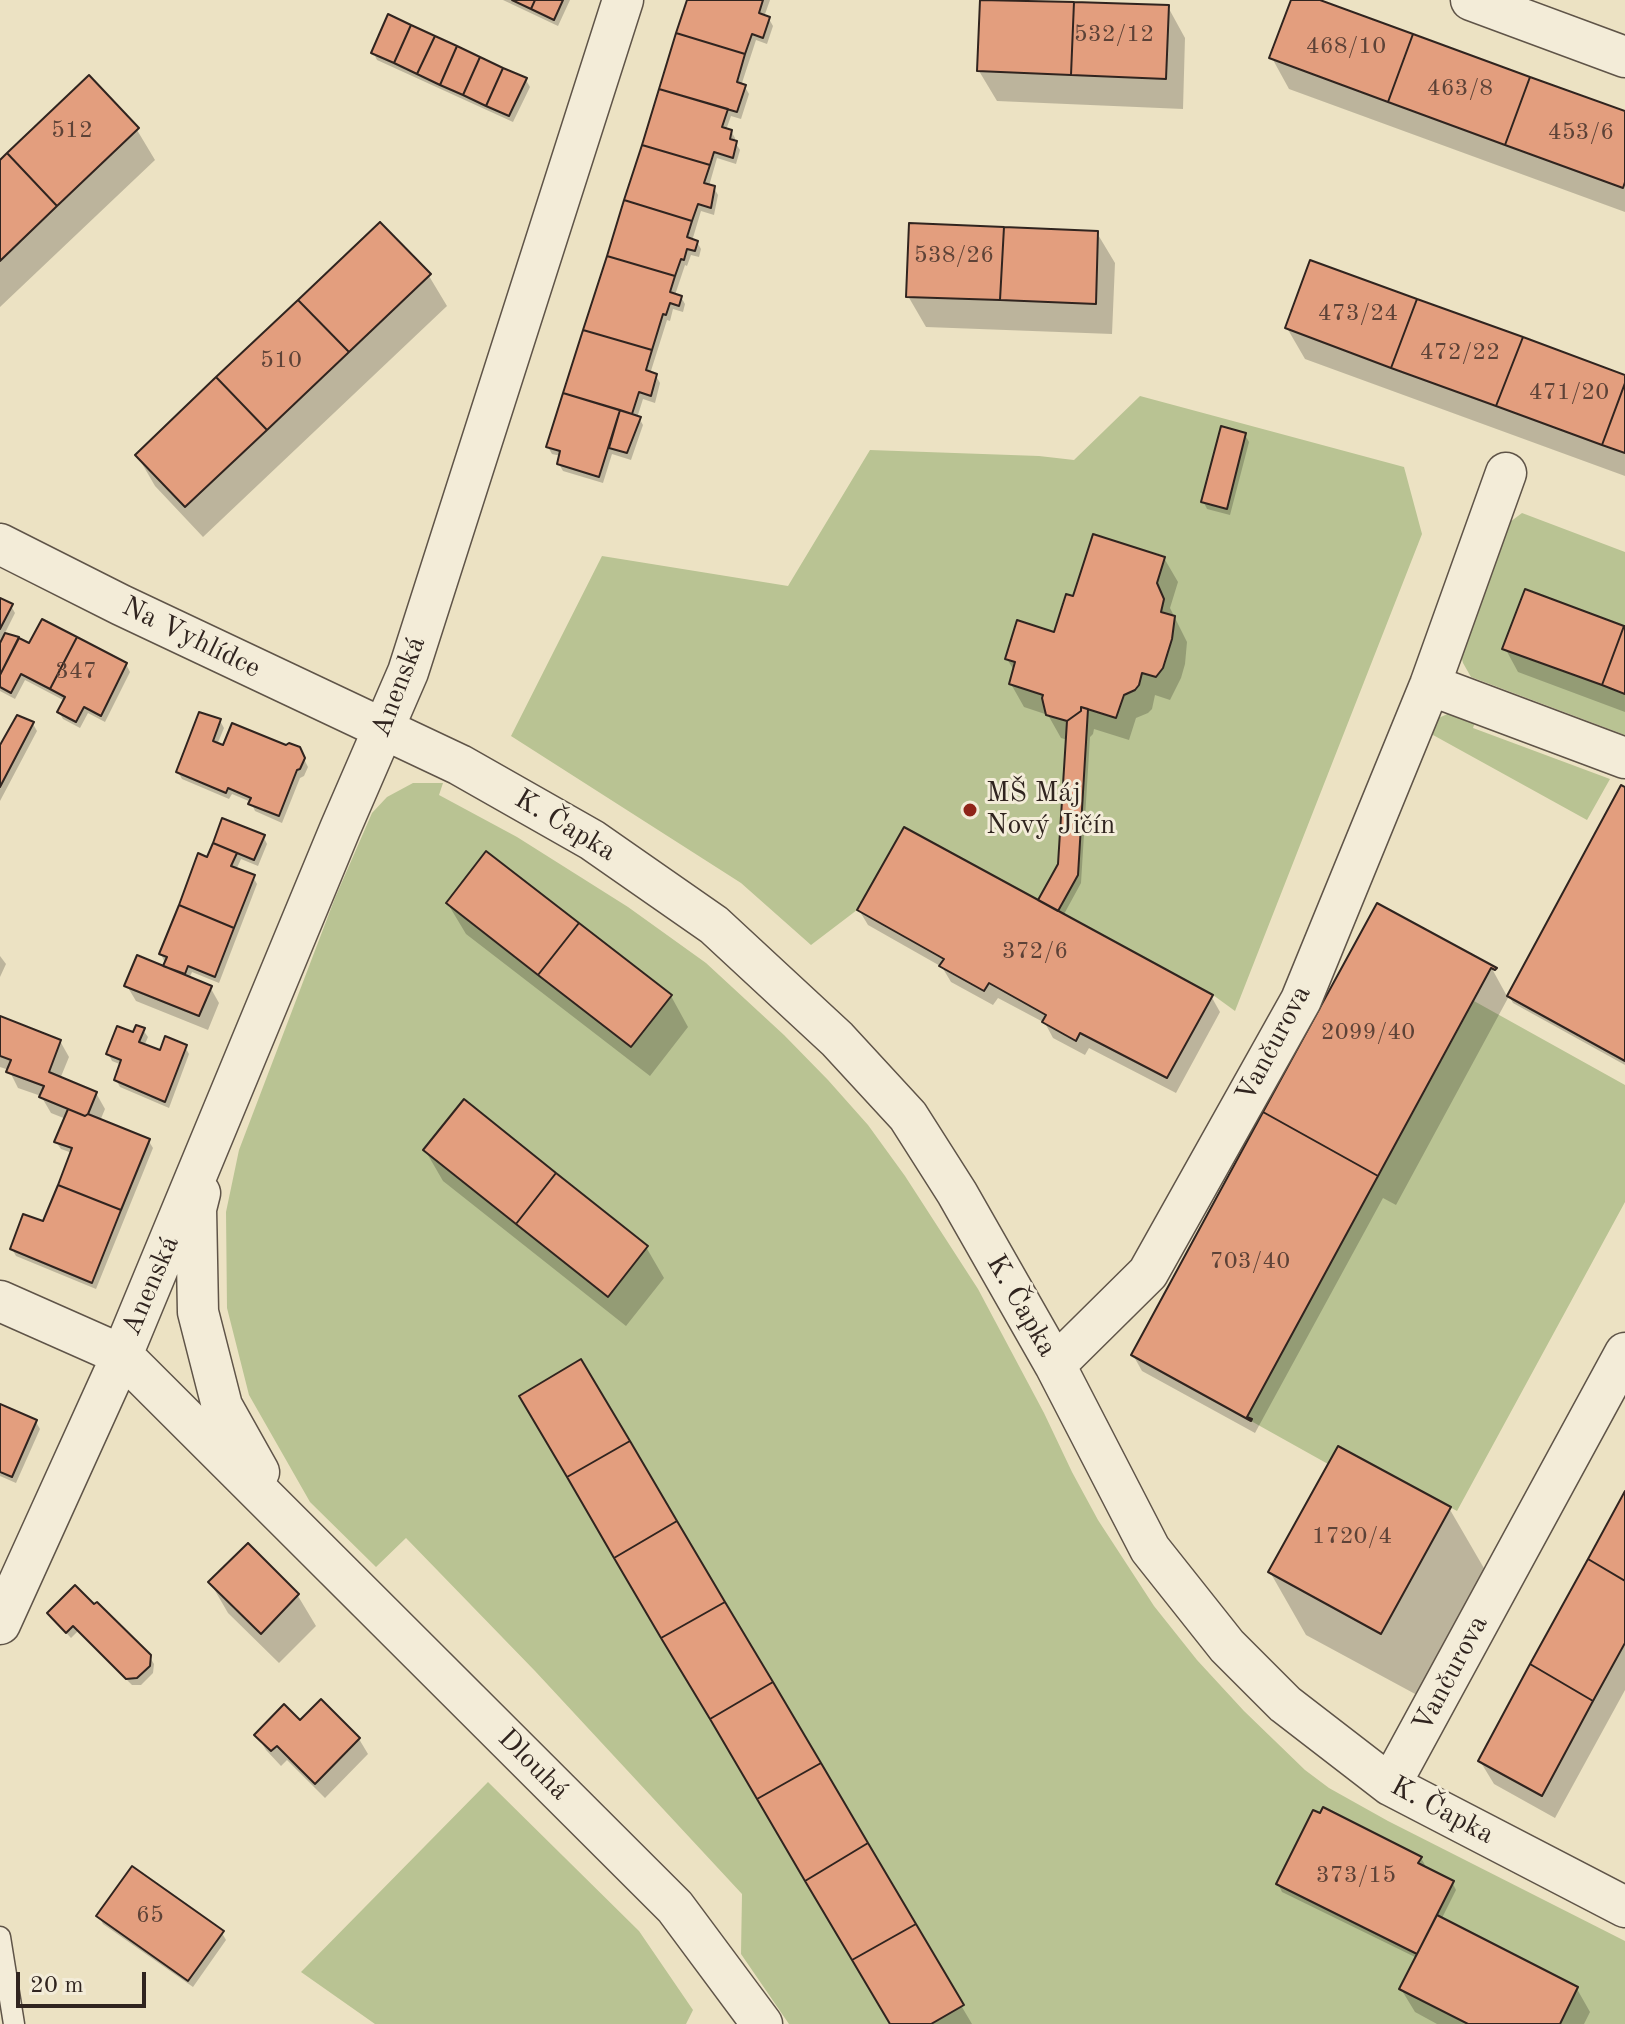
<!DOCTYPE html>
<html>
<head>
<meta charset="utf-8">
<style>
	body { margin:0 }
	#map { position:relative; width:1625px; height:2024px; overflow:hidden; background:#ece2c3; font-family:"Old Standard TT",serif }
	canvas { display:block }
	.scale { position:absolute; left:16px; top:1972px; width:130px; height:36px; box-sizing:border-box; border:4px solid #30241f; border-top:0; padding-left:10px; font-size:24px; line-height:28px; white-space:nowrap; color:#30241f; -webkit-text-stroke:6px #f3ecd8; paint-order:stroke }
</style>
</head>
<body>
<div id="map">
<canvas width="1625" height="2024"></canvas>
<div class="scale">20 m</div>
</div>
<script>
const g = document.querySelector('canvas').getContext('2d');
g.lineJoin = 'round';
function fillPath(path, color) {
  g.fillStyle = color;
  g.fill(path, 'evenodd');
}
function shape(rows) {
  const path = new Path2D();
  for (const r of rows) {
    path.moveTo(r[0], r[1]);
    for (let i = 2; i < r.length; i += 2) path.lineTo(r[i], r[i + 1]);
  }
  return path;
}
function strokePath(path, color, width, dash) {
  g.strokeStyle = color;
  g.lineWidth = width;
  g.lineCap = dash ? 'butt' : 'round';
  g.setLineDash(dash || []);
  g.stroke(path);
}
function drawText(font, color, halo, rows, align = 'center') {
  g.font = font + ' "Old Standard TT",serif';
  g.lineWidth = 6;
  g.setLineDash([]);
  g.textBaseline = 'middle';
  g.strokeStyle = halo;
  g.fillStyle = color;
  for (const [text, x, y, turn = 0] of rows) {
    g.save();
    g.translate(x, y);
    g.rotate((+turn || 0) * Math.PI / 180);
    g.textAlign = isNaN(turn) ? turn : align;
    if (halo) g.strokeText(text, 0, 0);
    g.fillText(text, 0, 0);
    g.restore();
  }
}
const green = shape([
	[1140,396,1404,467,1422,534,1235,1011,1213,995,1058,911,1078,875,1088,709,1116,717,1124,695,1135,690,1139,685,1142,673,1156,677,1168,654,1172,639,1175,617,1161,612,1164,599,1157,583,1165,556,1093,535,1073,596,1065,594,1054,632,1017,621,1005,658,1015,662,1009,684,1043,695,1042,698,1046,715,1067,721,1058,864,1038,900,904,827,857,910,811,945,741,883,511,736,602,556,788,586,870,450,1039,456,1074,460],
	[1222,427,1246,434,1227,509],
	[1522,513,1625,552,1625,735,1471,677,1463,663,1458,644,1506,525],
	[1452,712,1477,716,1473,728,1610,779,1587,820,1424,730,1434,720],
	[413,783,443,783,439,795,517,837,628,907,706,963,784,1035,828,1080,868,1125,905,1176,978,1289,1044,1413,1072,1472,1098,1520,1154,1606,1197,1660,1244,1711,1305,1770,1329,1788,1388,1821,1625,1941,1625,2024,789,2024,741,1954,742,1894,535,1671,406,1538,376,1567,310,1502,249,1395,227,1308,226,1212,239,1150,335,898,372,813,387,797],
	[1474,1001,1625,1085,1625,1202,1457,1511,1338,1446,1328,1464,1251,1421,1252,1419,1247,1417],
	[488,1782,639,1931,693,2010,686,2024,375,2024,301,1972]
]);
const shadow = shape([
	[503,0,570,0,558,26],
	[689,0,770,0,764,17,769,19,773,26,767,44,756,40,741,86,745,87,749,94,741,119,731,116,726,130,731,131,735,138,735,142,740,150,736,164,717,158,709,186,714,188,718,195,714,215,701,211,692,241,697,242,701,249,699,257,691,255,687,266,685,265,675,295,681,297,685,304,683,312,673,309,670,321,667,320,650,374,656,376,660,383,655,403,643,399,637,418,639,418,643,425,631,460,612,454,603,483,563,471,559,464,561,456,552,454,548,447],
	[1293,0,1314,0,1625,114,1625,212,1289,89,1272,58],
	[1168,7,1185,38,1183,109,997,101,979,71],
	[373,52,526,80,530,87,513,122,377,60],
	[137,130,155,160,0,307,0,162],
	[1097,233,1115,263,1112,334,926,327,908,296],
	[429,276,447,306,203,537,155,486,137,455],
	[1287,328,1625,377,1625,476,1305,359],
	[1245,435,1249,442,1230,515,1207,509,1203,501],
	[1164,558,1178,582,1170,608,1187,642,1185,664,1181,678,1170,700,1155,695,1152,709,1148,713,1136,718,1129,740,1094,729,1093,734,1090,737,1081,883,1063,916,1211,996,1220,1012,1176,1093,1089,1048,1085,1055,1053,1038,1045,1023,998,998,993,1005,951,982,942,967,868,925,859,910,1044,905,1060,865,1068,740,1061,738,1048,715,1024,707,1011,684,1015,672,1007,659,1055,634,1075,599],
	[0,600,11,606,15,613,4,635,18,639,30,646,126,664,130,672,105,722,88,713,80,728,63,719,59,712,65,701,25,680,15,699,0,691,0,647,2,643,0,642],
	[1625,628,1625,712,1518,672,1505,648],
	[220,721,224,728,217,745,303,757,308,767,304,776,300,778,282,823,255,811,251,802,232,794,229,799,182,779,178,772],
	[33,724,37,731,0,801,0,747],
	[1625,790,1625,1065,1513,1003,1509,996],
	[223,820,263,836,267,844,258,866,241,859,236,870,253,877,257,884,219,983,192,972,189,979,210,987,219,1003,208,1030,136,1001,127,986,168,970,161,954,208,859],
	[448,904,671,996,688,1027,650,1076,466,934],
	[0,956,6,964,0,977],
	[1491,967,1508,998,1396,1205,1383,1198,1255,1433,1142,1371,1133,1355],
	[0,1021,60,1041,69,1057,60,1079,96,1093,105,1109,100,1121,148,1140,153,1148,96,1289,16,1256,12,1249,44,1223,72,1153,61,1149,56,1142,66,1119,51,1113,41,1096,18,1088,9,1070,0,1067],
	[143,1030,148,1037,144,1046,161,1052,185,1047,189,1054,169,1108,120,1087,116,1080,122,1065,112,1061,108,1053,134,1034],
	[425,1150,646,1247,664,1278,626,1326,443,1181],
	[580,1361,972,2024,892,2024],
	[0,1406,36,1422,40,1429,16,1483,0,1476],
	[1625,1495,1625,1690,1555,1818,1494,1784,1480,1761],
	[1449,1508,1485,1570,1417,1695,1306,1635,1270,1572],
	[248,1546,298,1596,316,1626,279,1663,228,1613,210,1582],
	[50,1613,149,1656,154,1664,153,1673,141,1685,132,1685,78,1631,71,1638,54,1620],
	[300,1722,359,1739,368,1754,325,1798,287,1760,281,1766,266,1750,257,1735],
	[1421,1858,1425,1865,1423,1868,1452,1882,1456,1890,1441,1920,1577,1989,1590,2012,1584,2024,1437,2024,1415,2012,1401,1989,1417,1958,1282,1892,1278,1884],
	[99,1917,222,1933,226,1940,193,1987,103,1924]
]);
const building = shape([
	[512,0,535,0,531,9,512,0],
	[535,0,563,0,554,20,531,9,535,0],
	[687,0,763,0,759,13,770,17,763,38,752,34,745,54,676,33,687,0],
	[980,0,1074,2,1071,75,977,71,980,0],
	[1291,0,1320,0,1413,34,1388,102,1269,58,1291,0],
	[1074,2,1169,5,1166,79,1071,75,1074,2],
	[388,14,411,25,394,63,371,53,388,14],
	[411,25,435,36,417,74,394,63,411,25],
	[676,33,745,54,737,82,746,85,737,112,659,89,676,33],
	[1413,34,1530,77,1505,145,1388,102,1413,34],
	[435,36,457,46,440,85,417,74,435,36],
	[457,46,480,57,463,95,440,85,457,46],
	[480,57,503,68,486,106,463,95,480,57],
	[503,68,527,78,509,116,486,106,503,68],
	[89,75,139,128,57,206,7,153,89,75],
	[1530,77,1625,111,1625,182,1623,188,1505,145,1530,77],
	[659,89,728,109,722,127,732,130,730,139,737,141,733,158,714,152,710,165,642,145,659,89],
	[642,145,710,165,704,183,715,186,711,208,698,204,692,221,624,200,642,145],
	[7,153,57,206,0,261,0,160,7,153],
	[624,200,692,221,687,237,698,241,695,251,687,249,684,260,681,259,675,276,607,256,624,200],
	[380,222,431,274,349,352,298,300,380,222],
	[909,223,1004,227,1000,300,906,297,909,223],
	[1004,227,1098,231,1096,304,1000,300,1004,227],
	[607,256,675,276,670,292,682,296,679,306,670,303,666,315,663,314,652,350,583,330,607,256],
	[1310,260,1417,299,1391,368,1285,328,1310,260],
	[1417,299,1523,337,1496,406,1391,368,1417,299],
	[298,300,349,352,267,430,216,377,298,300],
	[583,330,652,350,646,370,657,374,651,396,639,392,632,414,563,393,583,330],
	[1523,337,1625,375,1625,383,1602,445,1496,406,1523,337],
	[216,377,267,430,185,507,135,455,216,377],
	[1625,383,1625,453,1602,445,1625,383],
	[563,393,620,410,599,477,557,464,560,451,546,447,563,393],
	[620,410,641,417,627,453,609,448,620,410],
	[1221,426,1246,433,1227,509,1201,502,1221,426],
	[1093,534,1165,557,1157,583,1164,599,1161,612,1175,616,1172,639,1163,668,1156,677,1142,673,1139,685,1135,690,1124,695,1116,718,1081,707,1081,711,1067,721,1046,715,1042,698,1043,695,1009,684,1015,662,1005,659,1017,620,1054,632,1066,594,1073,596,1093,534],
	[1525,589,1624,626,1602,685,1502,649,1525,589],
	[0,598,13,604,0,629,0,598],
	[42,619,77,637,50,689,21,674,11,693,0,687,0,675,19,638,29,643,42,619],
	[1624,626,1625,626,1625,694,1602,685,1624,626],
	[5,633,19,637,0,675,0,643,5,633],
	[77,637,127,663,101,716,84,707,76,722,57,712,65,697,50,689,77,637],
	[1081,707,1088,709,1078,875,1058,911,1038,900,1058,864,1067,721,1081,711,1081,707],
	[199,712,221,719,213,741,223,745,232,723,286,745,289,743,300,747,305,758,300,769,297,770,279,816,248,804,251,798,228,788,226,793,176,772,199,712],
	[17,715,34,722,0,787,0,745,17,715],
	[1621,785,1625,787,1625,1061,1507,996,1621,785],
	[222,818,265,835,254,860,213,843,222,818],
	[904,827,1213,995,1167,1078,1080,1033,1076,1041,1042,1022,1046,1015,989,983,984,991,939,966,944,959,857,910,904,827],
	[213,843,237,853,231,866,255,875,234,928,179,905,198,853,207,857,213,843],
	[486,851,579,923,538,975,446,903,486,851],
	[1377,903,1497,968,1495,970,1491,968,1378,1176,1263,1112,1377,903],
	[179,905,234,928,215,977,188,966,185,974,163,966,167,957,159,954,179,905],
	[579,923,672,995,631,1047,538,975,579,923],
	[137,955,212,986,199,1016,124,986,137,955],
	[0,1016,61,1040,49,1072,97,1092,88,1114,85,1116,39,1097,44,1086,6,1072,11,1060,0,1056,0,1016],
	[136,1025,145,1028,139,1042,160,1050,165,1036,187,1045,165,1102,114,1080,121,1060,106,1054,117,1026,133,1032,136,1025],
	[464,1099,556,1173,516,1224,423,1150,464,1099],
	[68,1109,85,1116,88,1114,150,1139,121,1210,58,1185,72,1148,54,1142,68,1109],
	[1263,1112,1378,1176,1247,1417,1252,1419,1251,1421,1131,1355,1263,1112],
	[556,1173,648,1246,608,1297,516,1224,556,1173],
	[58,1185,121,1210,92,1283,10,1249,23,1214,43,1221,58,1185],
	[581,1359,630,1441,567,1477,519,1396,581,1359],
	[0,1404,37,1420,12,1477,0,1472,0,1404],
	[630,1441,677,1521,614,1558,567,1477,630,1441],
	[1338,1446,1451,1507,1381,1634,1268,1572,1338,1446],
	[1625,1491,1625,1581,1588,1559,1625,1491],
	[677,1521,725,1602,661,1638,614,1558,677,1521],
	[248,1543,299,1594,261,1634,208,1582,248,1543],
	[1588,1559,1625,1581,1625,1643,1593,1701,1530,1664,1588,1559],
	[75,1585,94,1604,97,1602,151,1655,150,1666,137,1678,126,1679,73,1626,66,1633,47,1613,75,1585],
	[725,1602,773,1682,710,1719,661,1638,725,1602],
	[1530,1664,1593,1701,1542,1796,1478,1761,1530,1664],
	[773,1682,821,1763,757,1799,710,1719,773,1682],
	[321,1699,360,1738,315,1784,277,1746,271,1751,254,1735,284,1704,300,1720,321,1699],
	[821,1763,868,1843,805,1881,757,1799,821,1763],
	[1323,1807,1422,1857,1418,1863,1454,1881,1417,1954,1276,1884,1313,1810,1320,1813,1323,1807],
	[868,1843,916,1924,852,1960,805,1881,868,1843],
	[132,1866,224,1931,188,1981,96,1916,132,1866],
	[1437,1915,1578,1987,1560,2024,1468,2024,1399,1989,1437,1915],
	[916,1924,964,2005,931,2024,890,2024,852,1960,916,1924]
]);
const service = shape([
	[0,1937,14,2024]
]);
const minor = shape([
	[1471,0,1625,57],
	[0,544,121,605,460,765,592,840,714,925,837,1039,908,1116,957,1193,1055,1365,1150,1549,1227,1646,1285,1704,1390,1785,1625,1907],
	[1430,685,1625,758],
	[200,1193,196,1209,198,1312,222,1406,259,1472],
	[0,1301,122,1355,675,1907,762,2024],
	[1055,1365,1148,1273,1301,1000,1430,685,1506,473],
	[0,1624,122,1355,340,829,408,672,623,0],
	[1390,1785,1625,1353]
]);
const markers = [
	[970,810,8,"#8f2418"]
];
const numberNames = [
	["532/12",1114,35],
	["468/10",1346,47],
	["463/8",1460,89],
	["512",72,131],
	["453/6",1581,133],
	["538/26",954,256],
	["473/24",1358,314],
	["472/22",1460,353],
	["510",281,361],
	["471/20",1569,393],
	["347",76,672],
	["372/6",1035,952],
	["2099/40",1368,1033],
	["703/40",1250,1262],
	["1720/4",1352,1537],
	["373/15",1356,1876],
	["65",150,1916]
];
const streetNames = [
	["Na Vyhlídce",191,638,26],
	["Anenská",399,687,-69],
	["K. Čapka",565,826,31],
	["Vančurova",1274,1044,-62],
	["Anenská",151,1286,-67],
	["K. Čapka",1021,1306,60],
	["Vančurova",1451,1674,-62],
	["Dlouhá",533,1765,45],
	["K. Čapka",1442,1811,28]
];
const poiNames = [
	["MŠ Máj",986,794],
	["Nový Jičín",986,826]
];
fillPath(green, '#b9c393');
fillPath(shadow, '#0003');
fillPath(building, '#e39e7e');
strokePath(building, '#30241f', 2);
strokePath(service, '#5f5448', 23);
strokePath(minor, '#5f5448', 43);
strokePath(service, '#f3ecd8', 20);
strokePath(minor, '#f3ecd8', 40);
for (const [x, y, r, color] of markers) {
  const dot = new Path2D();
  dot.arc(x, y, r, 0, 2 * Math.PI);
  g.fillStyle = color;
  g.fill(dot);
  strokePath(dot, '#f3ecd8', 3);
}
drawText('24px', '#5d4237', null, numberNames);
drawText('28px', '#30241f', '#f3ecd8', streetNames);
drawText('28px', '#30241f', '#f3ecd8', poiNames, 'left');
</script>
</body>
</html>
